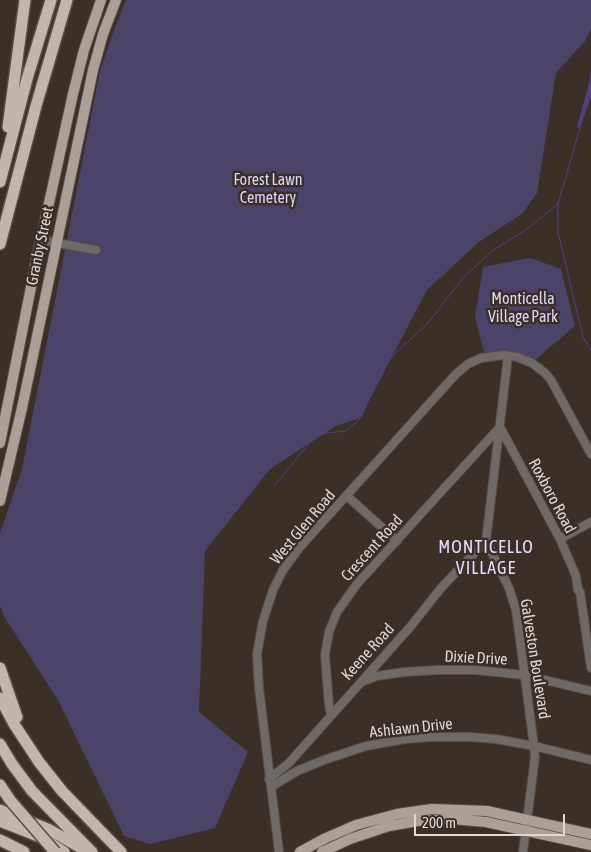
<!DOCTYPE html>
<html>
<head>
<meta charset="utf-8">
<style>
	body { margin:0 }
	#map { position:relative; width:591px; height:852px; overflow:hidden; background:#3b3028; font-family:"Asap Condensed",sans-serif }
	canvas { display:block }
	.scale { position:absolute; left:414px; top:814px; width:151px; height:22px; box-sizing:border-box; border:2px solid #ded7d2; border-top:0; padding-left:6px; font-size:15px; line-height:18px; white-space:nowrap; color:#ded7d2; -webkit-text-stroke:4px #3b3028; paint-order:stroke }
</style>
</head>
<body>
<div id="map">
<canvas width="591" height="852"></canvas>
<div class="scale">200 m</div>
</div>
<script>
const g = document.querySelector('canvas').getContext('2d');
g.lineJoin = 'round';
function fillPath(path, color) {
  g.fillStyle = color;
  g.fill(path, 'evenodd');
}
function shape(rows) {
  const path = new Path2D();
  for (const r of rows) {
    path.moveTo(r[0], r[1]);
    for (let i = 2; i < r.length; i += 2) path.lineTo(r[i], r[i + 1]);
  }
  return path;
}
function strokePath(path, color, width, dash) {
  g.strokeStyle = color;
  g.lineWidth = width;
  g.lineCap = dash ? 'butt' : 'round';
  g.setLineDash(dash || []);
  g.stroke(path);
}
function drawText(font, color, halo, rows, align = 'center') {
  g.font = font + ' "Asap Condensed",sans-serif';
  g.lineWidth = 5;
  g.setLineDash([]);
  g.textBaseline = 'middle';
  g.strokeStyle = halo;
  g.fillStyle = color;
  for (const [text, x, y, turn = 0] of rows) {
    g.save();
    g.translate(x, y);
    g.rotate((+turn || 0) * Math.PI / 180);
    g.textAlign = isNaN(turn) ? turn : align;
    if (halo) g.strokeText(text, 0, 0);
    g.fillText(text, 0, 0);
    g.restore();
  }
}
const green = shape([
	[126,0,591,0,591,29,585,41,556,73,537,193,523,213,479,242,427,290,360,418,336,426,270,469,205,551,199,712,248,752,215,828,150,844,124,836,58,700,5,618,0,606,0,533,22,469,100,71,115,27],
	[530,258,561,269,575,326,535,360,512,352,484,352,475,317,483,267]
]);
const water = shape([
	[591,69,591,97,580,128,577,127,590,80]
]);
const stream = shape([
	[558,204,558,232,583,337,591,350],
	[274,486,317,434,346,431,361,418,381,367,429,322,462,279,492,251,527,229,558,204,580,128]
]);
const minor = shape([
	[41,240,96,250],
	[508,356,486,541,509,588,516,610,534,746,535,757,523,852],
	[347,496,397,541],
	[560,539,591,522],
	[361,682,377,676,404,672,438,670,476,670,524,675,591,691],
	[331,715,329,705,325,655,329,632,337,612,357,584,500,427,560,539,576,576,578,590,580,592,591,668],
	[269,779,289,763,411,626,441,588,486,541],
	[271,787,297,771,324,760,366,746,405,739,431,737,470,737,496,739,534,746,591,760],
	[279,852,259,688,257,654,263,621,273,590,283,570,300,547,456,374,468,364,481,358,504,355,517,357,532,363,545,373,551,380,565,406,591,454]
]);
const major = shape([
	[0,443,36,262,73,94,84,50,101,0],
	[0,501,22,408,93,70,103,34,116,0],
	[300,852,326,838,356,825,397,814,432,809,487,811,591,834],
	[322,852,350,839,389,826,418,821,452,819,486,822,591,845]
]);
const highway = shape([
	[8,127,25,0],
	[0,182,27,79,51,0],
	[0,244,36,106,67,0],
	[0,668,17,717],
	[0,698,14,724,39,762,62,791,121,852],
	[0,744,12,764,32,791,92,852],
	[0,785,10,800],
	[0,810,48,829,83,849],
	[0,821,40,837,64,852],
	[0,840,24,852]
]);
const highwayBridge = shape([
	[10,800,55,852]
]);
const parkNames = [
	["Forest Lawn",268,180],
	["Cemetery",268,198],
	["Monticella",523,299],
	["Village Park",523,317]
];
const streetNames = [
	["Granby Street",40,246,-78],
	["Roxboro Road",552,496,62],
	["West Glen Road",303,527,-50],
	["Crescent Road",372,548,-48],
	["Keene Road",368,652,-48],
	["Dixie Drive",476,658,3],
	["Galveston Boulevard",535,659,81],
	["Ashlawn Drive",411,728,-6]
];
const neighbourhoodNames = [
	["MONTICELLO",486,547],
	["VILLAGE",486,568]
];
fillPath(green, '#4b4368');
fillPath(water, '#51427f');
strokePath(stream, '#51427f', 1);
strokePath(minor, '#584e47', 10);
strokePath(major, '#584e47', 12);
strokePath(highway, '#584e47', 14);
strokePath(minor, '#6f6a66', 8);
strokePath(major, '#aba097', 10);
strokePath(highway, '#c2b5ab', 11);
strokePath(highwayBridge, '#584e47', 14, []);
strokePath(highwayBridge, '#c2b5ab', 11);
drawText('16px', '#dcd6fb', '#3b3028', parkNames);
drawText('16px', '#ded7d2', '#3b3028', streetNames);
g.letterSpacing = '1px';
drawText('18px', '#e1dcfa', '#3b3028', neighbourhoodNames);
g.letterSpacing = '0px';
</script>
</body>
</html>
